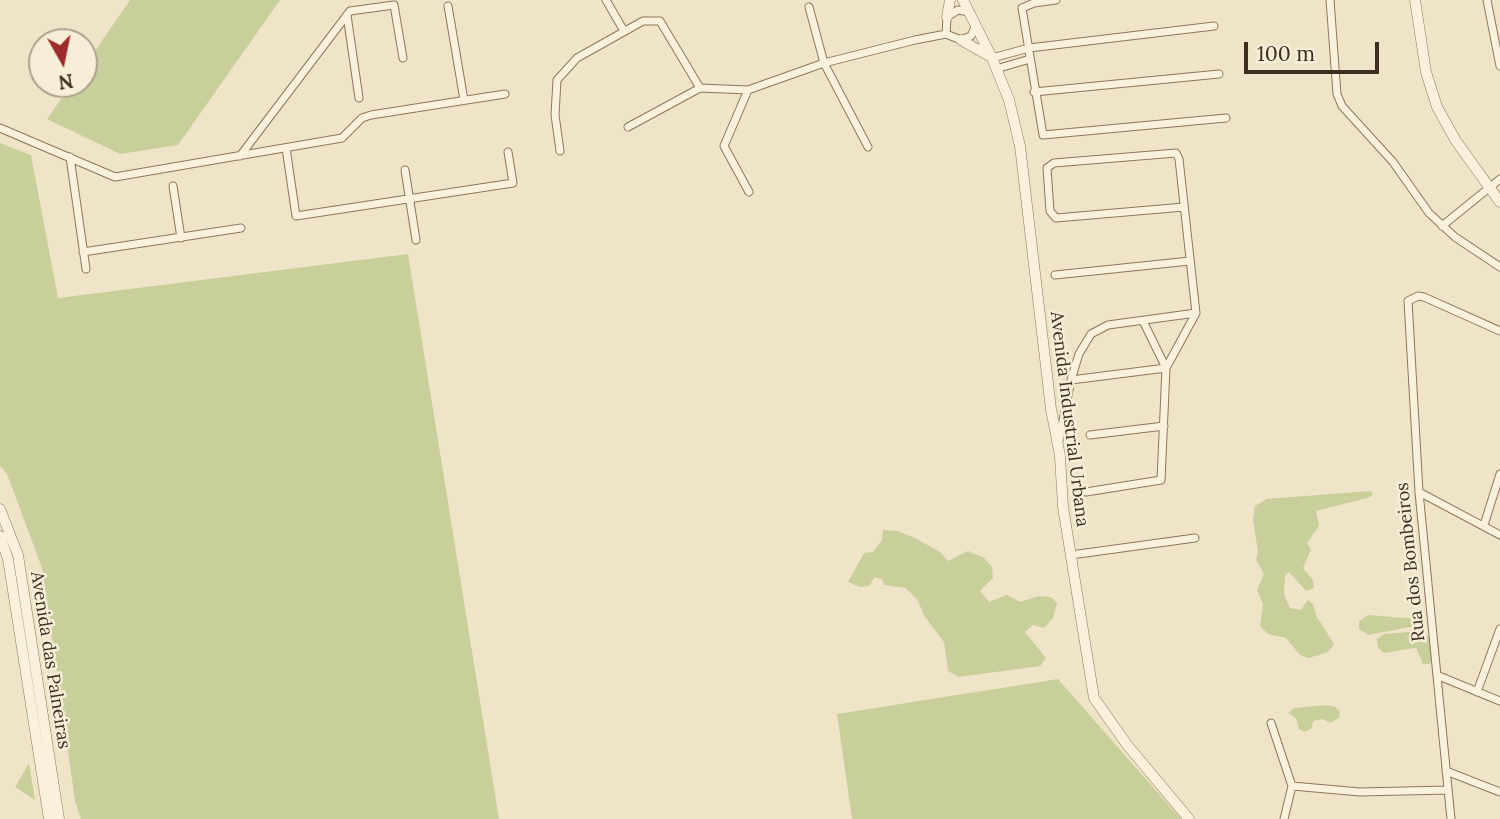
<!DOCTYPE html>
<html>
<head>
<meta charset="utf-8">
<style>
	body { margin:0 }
	#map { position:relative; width:1500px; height:819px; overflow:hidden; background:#f0e4c8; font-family:Lora,serif }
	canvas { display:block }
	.north { position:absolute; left:28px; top:28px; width:70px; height:70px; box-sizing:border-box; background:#f7eed8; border:2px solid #ada18e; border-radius:50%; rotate:171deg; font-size:19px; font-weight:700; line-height:28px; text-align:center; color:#3d2e20 }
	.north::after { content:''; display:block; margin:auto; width:24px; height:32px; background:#9e2a2b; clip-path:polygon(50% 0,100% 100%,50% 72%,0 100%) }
	.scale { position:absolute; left:1244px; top:42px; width:135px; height:32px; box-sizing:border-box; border:4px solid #3d2e20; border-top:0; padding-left:9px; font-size:21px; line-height:24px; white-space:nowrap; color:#3d2e20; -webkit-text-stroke:5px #f7eed8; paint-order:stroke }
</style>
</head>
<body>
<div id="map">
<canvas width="1500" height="819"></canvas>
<div class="north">N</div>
<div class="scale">100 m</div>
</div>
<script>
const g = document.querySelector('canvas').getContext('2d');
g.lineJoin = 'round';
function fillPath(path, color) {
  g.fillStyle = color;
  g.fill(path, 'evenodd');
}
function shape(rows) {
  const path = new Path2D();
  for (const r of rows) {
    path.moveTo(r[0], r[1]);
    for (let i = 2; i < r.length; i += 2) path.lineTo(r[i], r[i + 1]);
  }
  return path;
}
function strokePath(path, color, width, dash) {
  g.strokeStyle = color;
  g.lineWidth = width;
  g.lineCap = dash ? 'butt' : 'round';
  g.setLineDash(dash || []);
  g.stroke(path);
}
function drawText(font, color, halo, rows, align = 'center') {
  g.font = font + ' Lora,serif';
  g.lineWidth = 5;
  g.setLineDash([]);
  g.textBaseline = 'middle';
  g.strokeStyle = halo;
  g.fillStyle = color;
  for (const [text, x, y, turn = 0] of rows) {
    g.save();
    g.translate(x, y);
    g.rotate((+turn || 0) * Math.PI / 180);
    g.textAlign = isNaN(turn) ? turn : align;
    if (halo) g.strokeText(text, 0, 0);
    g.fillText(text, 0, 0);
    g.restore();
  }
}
const green = shape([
	[130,0,280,0,178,145,120,154,47,119,72,84,84,84,84,67],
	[0,143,31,155,58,298,408,254,499,819,81,819,75,801,42,568,7,474,0,466],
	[1371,491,1373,495,1367,498,1316,511,1319,526,1307,543,1311,550,1303,568,1313,580,1314,588,1306,591,1289,572,1285,576,1284,594,1290,608,1301,610,1308,600,1313,604,1317,617,1334,644,1328,652,1309,658,1300,655,1286,638,1268,634,1260,626,1263,604,1257,590,1264,574,1256,560,1258,552,1253,520,1255,506,1267,499],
	[883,530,897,531,915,538,940,552,948,561,968,551,984,558,992,567,993,578,980,591,989,602,1007,595,1020,602,1038,596,1051,597,1057,603,1053,618,1044,628,1033,625,1025,632,1046,658,1040,666,959,677,948,671,944,642,925,617,917,599,905,588,884,585,882,579,875,577,869,586,860,587,848,582,864,553,873,552,882,540],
	[1368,615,1418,619,1422,620,1421,625,1368,635,1359,629,1359,621],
	[1422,631,1431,639,1434,654,1430,664,1423,664,1416,648,1384,653,1378,648,1377,639,1384,634],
	[1058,679,1181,819,852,819,837,714],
	[1326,705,1335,707,1340,711,1339,718,1330,723,1322,719,1313,721,1312,728,1305,732,1299,729,1296,718,1288,713,1294,708],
	[29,763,35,800,15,787]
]);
const minor = shape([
	[606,0,624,31],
	[1056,0,1034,3,1022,8,1043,135,1226,118],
	[1330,0,1337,94,1342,106,1393,162,1429,213,1455,237,1500,267],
	[1487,0,1500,66],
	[448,6,464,100],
	[809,7,824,63,868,147],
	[347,15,359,98],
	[946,34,947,17,958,10,970,12],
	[992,58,1029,48,1214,26],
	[996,69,1030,59],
	[1034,92,1219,74],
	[628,127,700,88,748,90],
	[0,128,115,177,342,138,362,118,371,115,505,94],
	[286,148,296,216,513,183,508,152],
	[560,151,555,115,557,80,577,58,643,21,660,21,700,88],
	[240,156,350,11,394,5,403,58],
	[70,157,86,269],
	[405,170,416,240],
	[173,186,181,238],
	[749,192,724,146,748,90,824,63,915,40,946,34,961,40,971,36,976,25],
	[1184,207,1056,218,1050,211,1047,168,1054,163,1176,153,1179,159,1196,313],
	[1442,226,1500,179],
	[83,252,241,228],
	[1055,275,1190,261],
	[1071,380,1166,368,1143,321],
	[1090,435,1164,426],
	[1059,441,1071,380,1079,354,1091,334,1108,325,1196,313,1166,368,1161,480,1086,492],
	[1419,492,1500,535],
	[1484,525,1500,474],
	[1071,555,1195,538],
	[1439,676,1500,701],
	[1477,692,1500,629],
	[1271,723,1292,786,1284,819],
	[1446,771,1500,792],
	[1292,786,1360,792,1448,790],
	[1451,819,1419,492,1408,301,1418,296,1424,297,1500,331]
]);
const tertiary = shape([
	[963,0,992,58,1009,100,1020,146,1051,409,1060,456,1063,507,1094,698,1128,746,1189,819],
	[1415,0,1426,72,1437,107,1456,141,1500,202],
	[947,17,950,0],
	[961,40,991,57],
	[0,509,18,555,59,819],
	[0,536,8,559,49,819]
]);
const streetNames = [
	["Avenida Industrial Urbana",1069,419,83],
	["Rua dos Bombeiros",1411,562,-96],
	["Avenida das Palneiras",50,660,81]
];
fillPath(green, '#c9cf9b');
strokePath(minor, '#8d765c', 9);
strokePath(tertiary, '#8d765c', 11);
strokePath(minor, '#faf1dc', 7);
strokePath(tertiary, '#faf1dc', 10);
drawText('18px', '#3d2e20', '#f7eed8', streetNames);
</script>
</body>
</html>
